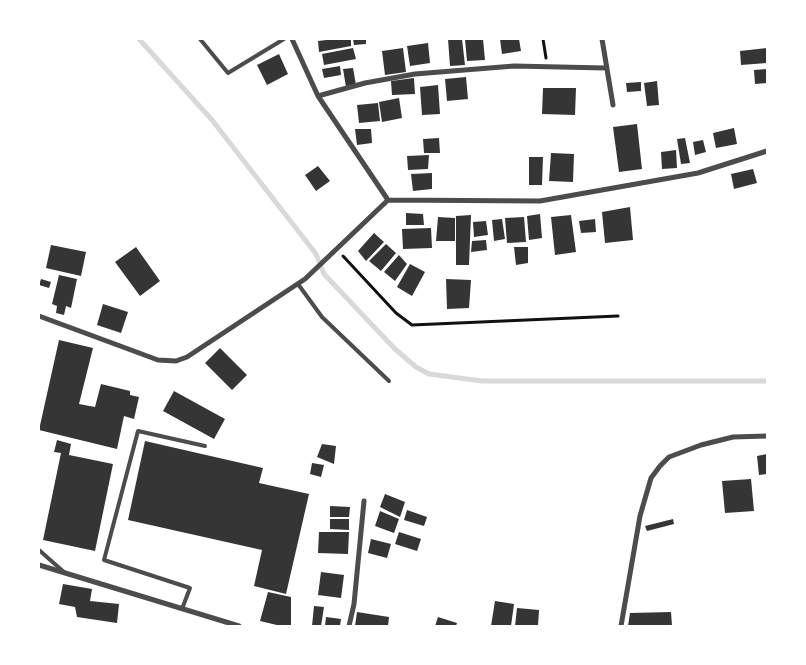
<!DOCTYPE html>
<html>
<head>
<meta charset="utf-8">
<style>
	body { margin:0 }
	#map { position:relative; width:806px; height:665px; overflow:hidden; background:#fff; font-family:Ubuntu,sans-serif }
	canvas { display:block }
	.frame { position:absolute; inset:0; border:40px solid #fff; pointer-events:none }
</style>
</head>
<body>
<div id="map">
<canvas width="806" height="665"></canvas>
<div class="frame"></div>
</div>
<script>
const g = document.querySelector('canvas').getContext('2d');
g.lineJoin = 'round';
function shape(rows) {
  const path = new Path2D();
  for (const r of rows) {
    path.moveTo(r[0], r[1]);
    for (let i = 2; i < r.length; i += 2) path.lineTo(r[i], r[i + 1]);
  }
  return path;
}
function strokePath(path, color, width, dash) {
  g.strokeStyle = color;
  g.lineWidth = width;
  g.lineCap = dash ? 'butt' : 'round';
  g.setLineDash(dash || []);
  g.stroke(path);
}
function fillPath(path, color) {
  g.fillStyle = color;
  g.fill(path, 'evenodd');
}
const stream = shape([
	[139,39,212,120,316,254,324,274,394,348,416,367,429,374,482,381,767,381]
]);
const building = shape([
	[335,39,351,39,351,46,319,52,318,41],
	[353,39,366,39,366,44,354,45],
	[448,39,462,39,465,65,450,66],
	[465,39,483,39,485,60,467,61],
	[500,39,519,39,521,51,502,54],
	[428,43,430,63,410,66,407,46],
	[353,48,356,59,324,65,322,54],
	[403,48,406,72,385,75,382,51],
	[767,48,767,63,741,65,740,51],
	[279,54,288,74,267,85,257,65],
	[340,66,341,75,324,78,322,69],
	[353,68,356,85,346,87,343,69],
	[767,69,767,83,755,84,754,70],
	[466,77,468,99,447,101,445,79],
	[414,78,415,94,392,95,391,81],
	[657,81,659,105,647,106,644,83],
	[641,82,641,91,627,92,626,83],
	[438,85,440,114,422,115,420,87],
	[543,88,576,88,575,115,542,114],
	[399,98,402,118,382,122,379,102],
	[378,103,380,121,359,123,357,105],
	[637,124,642,169,619,172,613,127],
	[734,128,737,144,716,148,713,133],
	[355,129,371,129,372,143,357,145],
	[439,138,440,153,424,153,423,139],
	[685,138,690,163,681,164,677,139],
	[703,140,706,152,695,155,693,142],
	[676,150,677,168,662,169,661,152],
	[551,153,574,154,573,182,549,181],
	[429,155,428,169,408,170,407,156],
	[529,157,543,157,542,185,529,185],
	[318,166,330,181,316,191,305,175],
	[753,169,757,183,734,189,731,174],
	[432,173,432,189,413,191,411,174],
	[630,207,633,240,605,243,602,212],
	[406,213,423,214,424,225,406,225],
	[540,214,542,238,529,240,527,216],
	[471,215,469,265,456,265,456,216],
	[571,215,576,252,555,255,551,217],
	[438,217,455,218,455,241,436,241],
	[524,217,526,242,507,243,505,218],
	[502,219,505,239,494,241,492,220],
	[595,219,596,232,581,233,579,221],
	[486,221,488,235,474,237,473,222],
	[431,228,432,248,403,249,402,229],
	[374,233,384,242,366,261,358,251],
	[486,240,487,250,471,252,472,241],
	[386,244,396,253,381,271,369,261],
	[51,245,86,252,81,276,46,268],
	[136,247,160,281,140,296,115,262],
	[514,247,528,247,528,263,516,265],
	[399,255,407,264,395,281,384,272],
	[410,264,425,272,412,296,397,287],
	[59,275,77,279,71,308,66,306,64,315,56,313,57,306,52,304],
	[41,279,51,282,49,288,39,285],
	[446,279,471,280,469,308,447,309],
	[103,304,128,312,121,333,97,325],
	[59,340,93,348,79,404,95,407,101,384,130,391,130,395,139,397,134,419,124,416,117,449,39,430],
	[220,348,247,375,232,390,205,363],
	[174,391,225,419,214,439,163,411],
	[57,440,71,444,69,455,113,464,95,551,43,540,61,453,54,452],
	[145,441,263,468,259,483,309,494,286,594,254,586,262,550,128,520],
	[322,444,336,446,334,464,317,457],
	[767,454,767,474,759,475,757,456],
	[312,463,324,465,321,477,310,474],
	[751,479,754,511,725,513,722,481],
	[385,494,405,502,400,517,380,507],
	[330,506,350,507,349,517,330,517],
	[407,510,427,517,424,526,404,520],
	[380,511,399,519,394,533,375,526],
	[330,519,349,519,349,530,330,529],
	[673,519,674,524,647,531,645,526],
	[319,532,349,532,348,554,318,553],
	[399,532,421,539,417,551,395,544],
	[371,539,391,544,387,558,368,553],
	[321,572,344,575,341,598,318,595],
	[63,584,92,589,90,601,119,604,117,623,77,617,75,607,59,604],
	[268,592,291,597,291,626,281,626,260,621],
	[495,601,514,604,511,626,491,626],
	[314,606,324,607,321,626,312,626],
	[517,608,539,610,538,626,515,626],
	[357,612,389,617,388,626,355,626],
	[671,612,672,626,628,626,630,613],
	[326,617,341,619,340,626,325,626],
	[438,617,457,623,456,626,435,626]
]);
const path = shape([
	[543,39,546,58],
	[343,256,396,313,412,325,618,316]
]);
const service = shape([
	[200,39,228,73,284,39],
	[298,284,322,317,389,381],
	[39,550,65,573],
	[182,609,190,588,104,560,138,431,205,446]
]);
const minor = shape([
	[292,39,318,96,388,200],
	[602,39,613,105],
	[318,96,365,83,415,74,514,66,605,68],
	[39,316,158,360,176,361,187,357,305,279,388,200,540,201,698,173,767,151],
	[39,565,239,626],
	[349,626,354,604,364,501],
	[621,626,640,516,651,478,660,466,669,457,701,445,733,437,767,436]
]);
strokePath(stream, '#d9d9d9', 5);
fillPath(building, '#353535');
strokePath(path, '#111', 3);
strokePath(service, '#4c4c4c', 4);
strokePath(minor, '#4c4c4c', 5);
</script>
</body>
</html>
